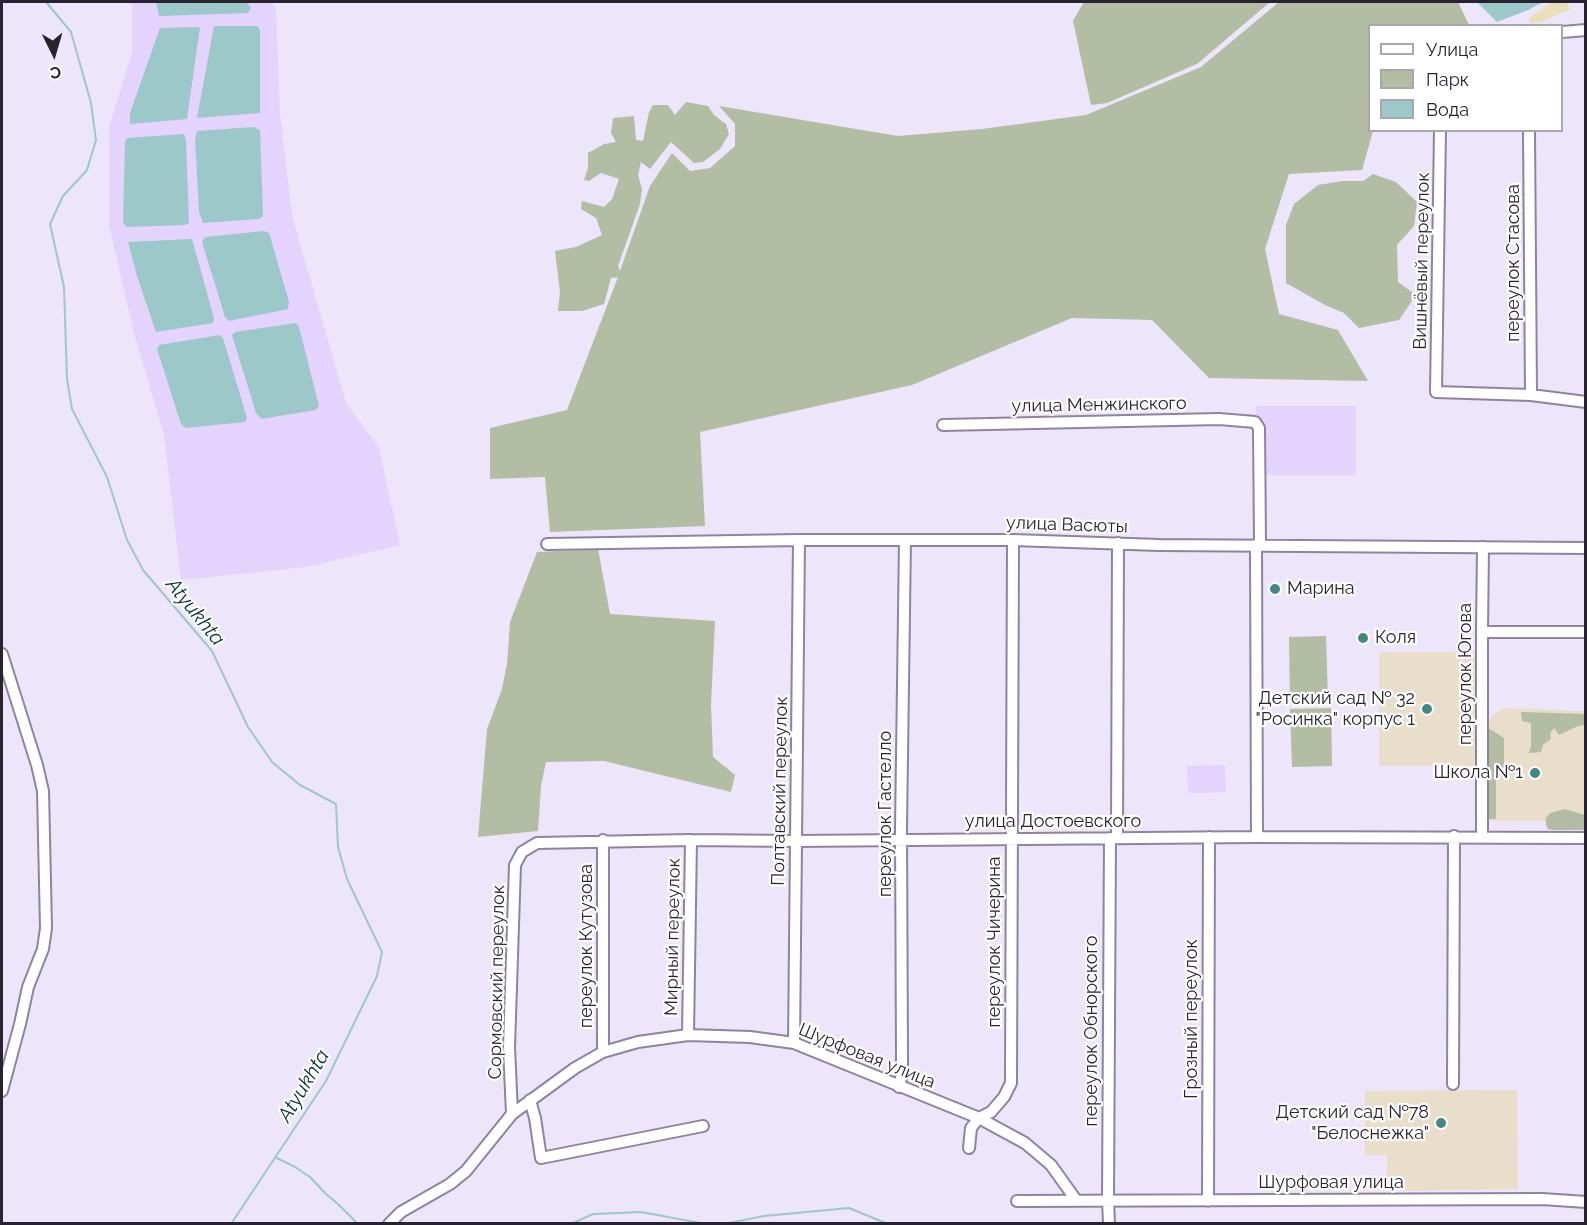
<!DOCTYPE html>
<html>
<head>
<meta charset="utf-8">
<style>
	body { margin:0 }
	#map { position:relative; width:1587px; height:1225px; overflow:hidden; background:#ede5fa; font-family:Raleway,sans-serif }
	canvas { display:block }
	.frame { position:absolute; inset:0; border:3px solid #28232f; pointer-events:none }
	.legend { position:absolute; left:1368px; top:24px; width:195px; height:108px; box-sizing:border-box; background:#fff; border:2px solid #a9a7ac; margin:0; padding:8px 10px; list-style:none; font-size:18px; color:#28232f }
	.legend li { display:flex; align-items:center; gap:12px; height:30px }
	.legend b { width:30px; border:2px solid #a9a7ac }
	.north { position:absolute; left:24px; top:24px; width:60px; height:60px; -webkit-text-stroke:4px #fff; paint-order:stroke; rotate:175deg; font-size:16px; font-weight:700; line-height:24px; text-align:center; color:#28232f }
	.north::after { content:''; display:block; margin:auto; width:21px; height:27px; background:#28232f; clip-path:polygon(50% 0,100% 100%,50% 72%,0 100%) }
</style>
</head>
<body>
<div id="map">
<canvas width="1587" height="1225"></canvas>
<div class="frame"></div>
<ul class="legend">
<li><b style="height:8px;background:#fff"></b>Улица</li>
<li><b style="height:16px;background:#b2bda4"></b>Парк</li>
<li><b style="height:16px;background:#9dc8c9"></b>Вода</li>
</ul>
<div class="north">С</div>
</div>
<script>
const g = document.querySelector('canvas').getContext('2d');
g.lineJoin = 'round';
function fillPath(path, color) {
  g.fillStyle = color;
  g.fill(path, 'evenodd');
}
function shape(rows) {
  const path = new Path2D();
  for (const r of rows) {
    path.moveTo(r[0], r[1]);
    for (let i = 2; i < r.length; i += 2) path.lineTo(r[i], r[i + 1]);
  }
  return path;
}
function strokePath(path, color, width, dash) {
  g.strokeStyle = color;
  g.lineWidth = width;
  g.lineCap = dash ? 'butt' : 'round';
  g.setLineDash(dash || []);
  g.stroke(path);
}
function drawText(font, color, halo, rows, align = 'center') {
  g.font = font + ' Raleway,sans-serif';
  g.lineWidth = 4.5;
  g.setLineDash([]);
  g.textBaseline = 'middle';
  g.strokeStyle = halo;
  g.fillStyle = color;
  for (const [text, x, y, turn = 0] of rows) {
    g.save();
    g.translate(x, y);
    g.rotate((+turn || 0) * Math.PI / 180);
    g.textAlign = isNaN(turn) ? turn : align;
    if (halo) g.strokeText(text, 0, 0);
    g.fillText(text, 0, 0);
    g.restore();
  }
}
const built = shape([
	[132,2,271,2,276,9,280,113,292,216,346,403,379,448,400,545,306,567,181,580,164,435,135,337,109,225,109,128,132,52],
	[1256,406,1356,406,1356,475,1263,475,1263,420,1256,420],
	[1225,765,1226,792,1188,793,1187,766]
]);
const education = shape([
	[1379,652,1476,652,1476,766,1379,766],
	[1504,708,1585,711,1585,821,1484,821,1484,725,1493,715],
	[1517,1090,1518,1189,1387,1191,1387,1155,1365,1155,1365,1091]
]);
const green = shape([
	[1084,2,1270,2,1197,64,1107,103,1091,105,1073,21],
	[1279,2,1458,2,1469,25,1370,26,1370,130,1373,131,1362,170,1289,174,1265,249,1279,314,1338,330,1368,381,1209,378,1152,320,1072,318,912,385,700,432,705,526,550,532,545,477,490,479,490,428,567,410,618,277,611,278,604,304,582,311,558,311,560,292,555,251,576,247,602,235,596,218,581,209,582,201,604,207,612,199,619,179,601,173,589,181,584,180,588,168,588,153,604,144,616,142,611,133,613,118,634,116,636,140,643,141,649,112,653,105,668,105,675,115,686,102,708,106,714,115,726,124,729,134,720,149,703,162,694,163,671,142,650,169,641,162,638,175,642,189,640,204,618,266,620,271,650,186,672,153,690,171,710,168,735,146,735,124,719,106,898,136,982,129,1086,115,1201,67],
	[1373,174,1396,182,1417,202,1414,226,1397,245,1398,282,1416,295,1399,320,1359,328,1344,313,1325,305,1286,283,1286,225,1294,204,1318,185,1342,181,1363,181],
	[598,549,610,614,715,621,711,705,713,757,735,775,731,792,604,761,546,762,541,786,538,831,478,837,487,729,502,689,507,664,510,622,537,552],
	[1326,636,1328,699,1290,700,1289,637],
	[1331,708,1332,766,1292,767,1290,709],
	[1521,712,1585,714,1585,725,1578,726,1559,735,1554,728,1550,733,1551,739,1543,745,1541,752,1529,753,1531,746,1531,723,1522,721],
	[1485,726,1504,738,1504,768,1499,768,1500,776,1496,777,1496,819,1485,819],
	[1565,809,1585,815,1585,830,1552,830,1548,829,1546,825,1546,818,1550,813]
]);
const sand = shape([
	[1552,2,1566,2,1571,9,1540,22,1530,23,1529,18]
]);
const water = shape([
	[156,2,247,2,251,8,248,13,159,16],
	[1477,2,1543,2,1528,10,1497,22],
	[214,26,258,26,260,31,260,113,197,118],
	[200,27,187,119,130,124,130,113,160,28],
	[253,127,260,130,263,216,259,219,203,223,199,212,195,139,197,131],
	[184,134,186,141,189,223,185,225,127,227,123,222,125,142,127,138],
	[264,231,269,233,289,302,288,309,229,321,225,317,202,242,205,237],
	[192,239,214,318,213,323,156,332,137,276,128,242],
	[296,323,299,327,319,406,316,410,261,419,256,413,232,335,235,332],
	[220,335,223,338,247,418,245,422,186,428,181,424,157,349,159,345]
]);
const stream = shape([
	[46,2,71,32,91,103,96,140,87,170,63,196,50,224,64,287,67,379,72,409,107,477,127,540,143,570,212,651,248,727,272,762,300,785,336,804,338,847,347,879,382,952,377,976,326,1081,231,1224],
	[275,1157,295,1167,310,1177,325,1193,340,1206,356,1222],
	[571,1224,593,1214,641,1212,706,1224],
	[724,1224,764,1216,849,1208,888,1224]
]);
const minor = shape([
	[1562,32,1586,30],
	[1440,130,1436,392,1531,395,1586,402],
	[1529,130,1531,395],
	[943,425,1219,419,1255,422,1259,428,1260,545],
	[547,544,799,540,1013,540,1159,545,1586,548],
	[1256,545,1257,837],
	[1482,632,1586,632],
	[2,654,37,765,43,791,46,928,43,949,28,987,20,1024,2,1091],
	[1482,837,1482,632,1483,547],
	[1117,838,1118,543],
	[603,840,603,1052],
	[688,1035,691,840],
	[794,1043,799,540],
	[1453,1084,1454,836],
	[899,1087,902,1074,902,1057,901,828,905,540],
	[530,1100,535,1118,541,1158,703,1126],
	[512,1114,509,1047,515,865,522,852,537,843,691,840,795,841,1257,837,1586,838],
	[969,1148,971,1128,979,1118,991,1112,1004,1097,1011,1083,1013,540],
	[1017,1201,1542,1199,1586,1202],
	[1208,1201,1209,837],
	[389,1224,401,1212,450,1184,466,1171,512,1114,575,1068,603,1052,638,1042,688,1035,750,1037,794,1043,979,1118,1025,1143,1051,1165,1076,1200],
	[1109,1224,1108,1200,1110,838]
]);
const markers = [
	[1275,589,6,"#428983"],
	[1363,638,6,"#428983"],
	[1427,709,6,"#428983"],
	[1535,773,6,"#428983"],
	[1441,1123,6,"#428983"]
];
const streetNames = [
	["Вишнёвый переулок",1422,261,-89],
	["переулок Стасова",1514,263,-90],
	["улица Менжинского",1099,405,-1],
	["улица Васюты",1067,525,2],
	["переулок Югова",1466,674,-90],
	["Полтавский переулок",780,791,-89],
	["переулок Гастелло",886,814,-90],
	["улица Достоевского",1053,822],
	["Мирный переулок",673,937,-89],
	["переулок Чичерина",995,942,-90],
	["переулок Кутузова",587,946,-90],
	["Сормовский переулок",497,982,-89],
	["Грозный переулок",1192,1019,-90],
	["переулок Обнорского",1092,1031,-90],
	["Шурфовая улица",867,1056,22],
	["Шурфовая улица",1331,1183]
];
const poiNames = [
	["Марина",1287,589,"left"],
	["Коля",1375,638,"left"],
	["Детский сад № 32",1415,699],
	["\"Росинка\" корпус 1",1415,720],
	["Школа №1",1523,773],
	["Детский сад №78",1429,1113],
	["\"Белоснежка\"",1429,1134]
];
const waterNames = [
	["Atyukhta",195,612,51],
	["Atyukhta",304,1086,-59]
];
fillPath(built, '#e3d3fd');
fillPath(education, '#e9dec9');
fillPath(green, '#b2bda4');
fillPath(sand, '#e9e0ba');
fillPath(water, '#9dc8c9');
strokePath(stream, '#9dc8c9', 2);
strokePath(minor, '#8f83a2', 14);
strokePath(minor, '#fff', 10);
for (const [x, y, r, color] of markers) {
  const dot = new Path2D();
  dot.arc(x, y, r, 0, 2 * Math.PI);
  g.fillStyle = color;
  g.fill(dot);
  strokePath(dot, '#fff', 2);
}
drawText('18px', '#28232f', '#fff', streetNames);
drawText('18px', '#28232f', '#fff', poiNames, 'right');
drawText('italic 20px', '#033031', '#fff', waterNames);
</script>
</body>
</html>
